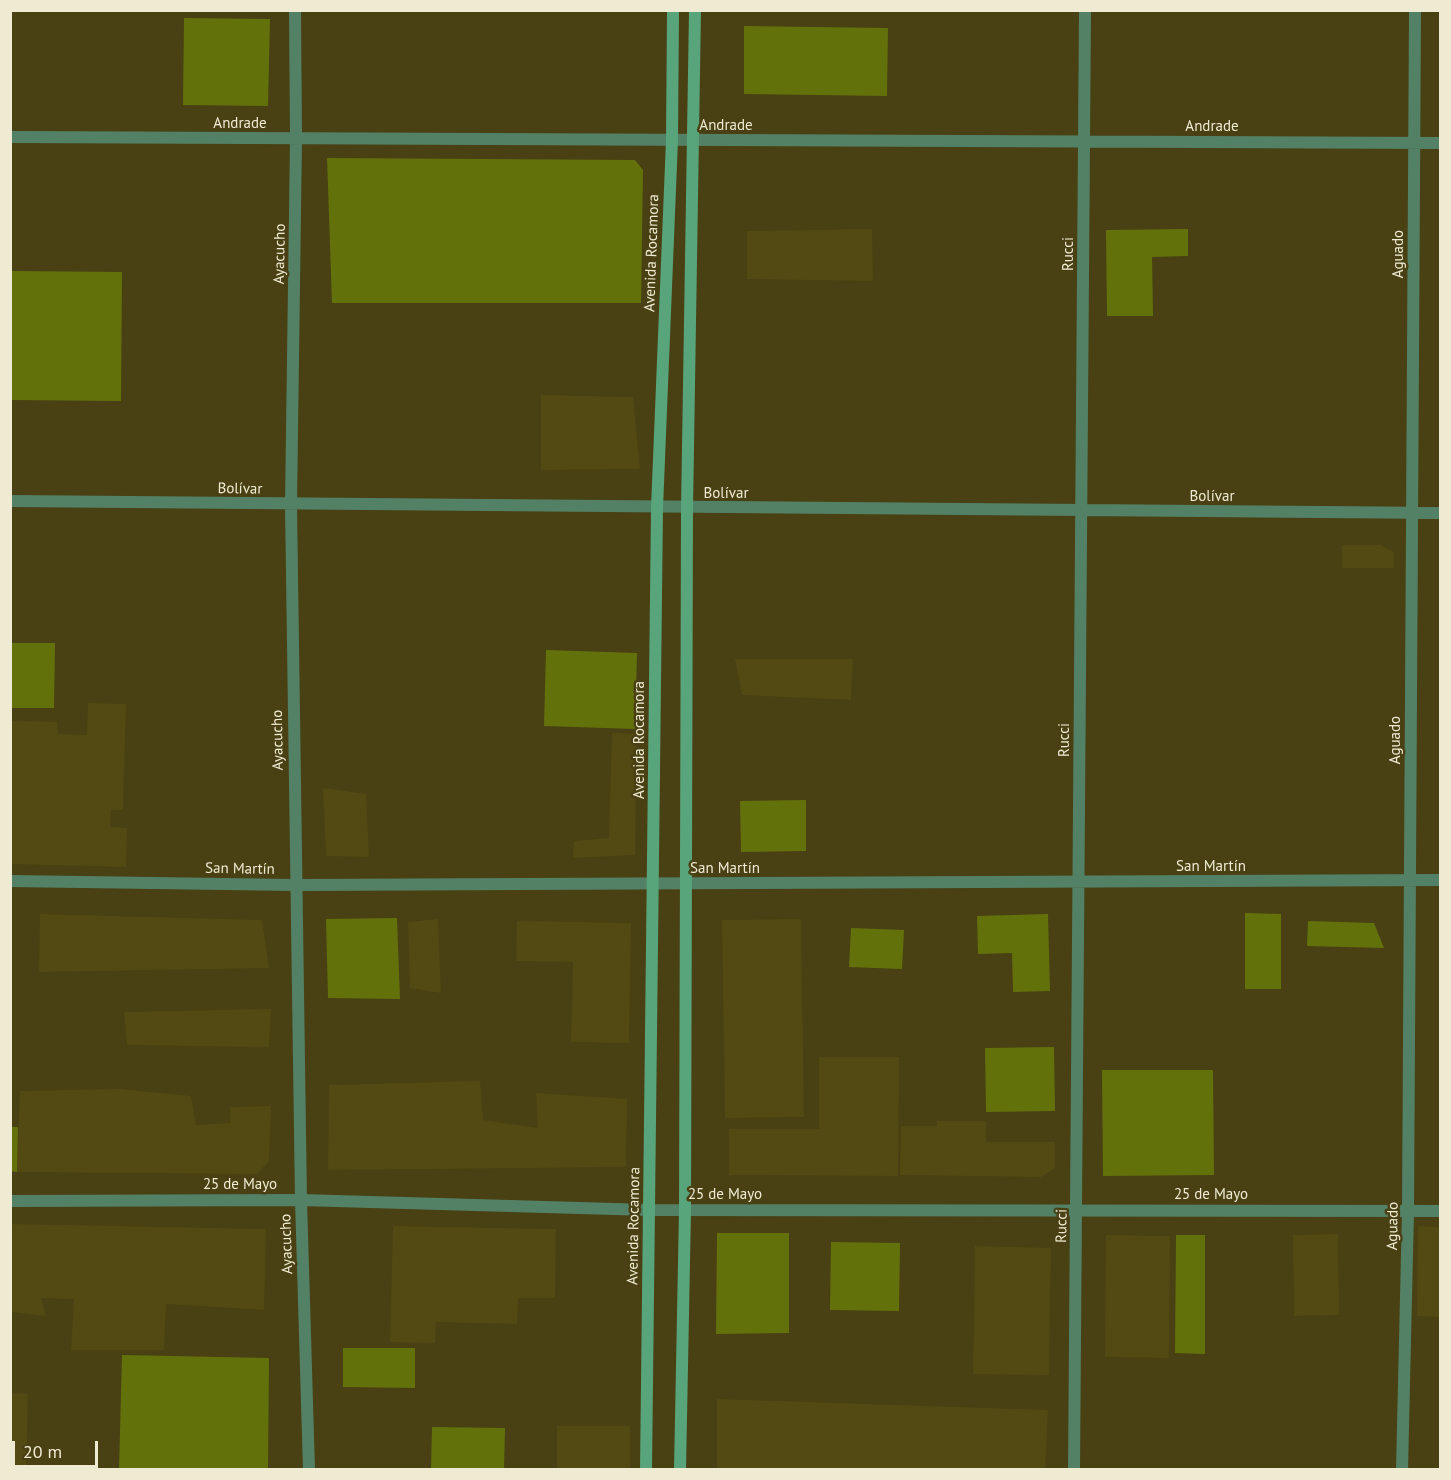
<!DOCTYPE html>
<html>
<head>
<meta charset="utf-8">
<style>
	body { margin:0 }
	#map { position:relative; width:1451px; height:1480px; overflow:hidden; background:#494014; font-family:"PT Sans",sans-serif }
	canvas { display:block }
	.frame { position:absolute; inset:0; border:12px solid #efead2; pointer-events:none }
	.scale { position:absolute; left:12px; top:1441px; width:86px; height:27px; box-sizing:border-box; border:3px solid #efead2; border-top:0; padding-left:8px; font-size:18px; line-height:21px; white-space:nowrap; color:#efead2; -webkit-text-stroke:4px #494014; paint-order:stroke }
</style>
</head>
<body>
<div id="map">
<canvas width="1451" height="1480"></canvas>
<div class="frame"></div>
<div class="scale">20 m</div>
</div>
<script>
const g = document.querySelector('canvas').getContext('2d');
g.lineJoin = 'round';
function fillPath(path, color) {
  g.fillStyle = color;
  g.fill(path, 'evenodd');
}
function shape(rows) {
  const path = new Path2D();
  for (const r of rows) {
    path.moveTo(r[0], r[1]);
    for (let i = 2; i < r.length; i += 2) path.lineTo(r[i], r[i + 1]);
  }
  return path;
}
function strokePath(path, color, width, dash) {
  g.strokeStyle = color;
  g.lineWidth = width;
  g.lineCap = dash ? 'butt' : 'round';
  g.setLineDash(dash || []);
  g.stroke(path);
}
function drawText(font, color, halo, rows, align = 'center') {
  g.font = font + ' "PT Sans",sans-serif';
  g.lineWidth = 5;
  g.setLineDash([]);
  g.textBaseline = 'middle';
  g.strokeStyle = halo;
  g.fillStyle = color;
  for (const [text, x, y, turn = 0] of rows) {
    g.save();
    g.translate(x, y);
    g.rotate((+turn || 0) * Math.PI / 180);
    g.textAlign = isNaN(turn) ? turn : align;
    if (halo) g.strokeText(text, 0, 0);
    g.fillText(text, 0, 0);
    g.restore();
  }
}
const built = shape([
	[872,229,873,281,747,279,747,231],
	[541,395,633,397,640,469,541,470],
	[1342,545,1381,545,1394,552,1394,568,1342,568],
	[735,659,853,659,851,700,742,695],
	[88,703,126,704,123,810,111,810,110,827,127,828,126,867,11,864,11,721,57,722,58,734,87,735],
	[612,733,637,734,635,855,573,858,574,841,609,838],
	[323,788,366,794,369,857,326,856],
	[40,914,262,920,269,968,39,972],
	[438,919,441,993,410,988,408,922],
	[801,919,804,1117,725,1118,722,920],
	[517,921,631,923,629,1043,571,1042,573,962,516,961],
	[271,1009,269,1047,127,1045,124,1012],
	[819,1057,899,1057,898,1176,729,1175,729,1129,819,1129],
	[480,1081,483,1120,538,1128,536,1093,627,1099,626,1167,328,1170,329,1085],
	[120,1089,191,1096,196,1125,230,1123,230,1107,271,1106,269,1161,257,1174,17,1172,20,1091],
	[937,1121,986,1121,986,1142,1055,1142,1055,1168,1041,1177,900,1175,901,1126,937,1126],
	[11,1224,266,1229,264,1310,166,1304,164,1350,71,1350,74,1299,41,1298,46,1316,11,1312],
	[393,1226,556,1229,555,1298,518,1298,517,1324,436,1322,435,1343,390,1342],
	[1418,1226,1440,1227,1440,1317,1417,1316],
	[1338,1234,1339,1315,1294,1316,1293,1235],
	[1106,1235,1170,1236,1169,1358,1105,1357],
	[975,1246,1051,1248,1049,1375,973,1374],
	[11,1393,28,1394,26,1469,11,1469],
	[717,1399,1048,1410,1045,1469,717,1469],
	[557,1426,630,1426,630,1469,557,1469]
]);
const building = shape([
	[184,18,270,19,268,106,183,105],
	[744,26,888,28,887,96,744,94],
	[327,158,635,160,643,170,641,303,332,303],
	[1188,229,1188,256,1152,257,1153,316,1107,316,1106,230],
	[10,271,122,272,121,401,10,400],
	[10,643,55,643,54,708,10,708],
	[546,650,637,653,635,729,544,726],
	[806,800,806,851,741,852,740,801],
	[1245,913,1281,914,1281,989,1245,989],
	[1048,914,1050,991,1013,992,1012,953,978,954,977,916],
	[397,918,400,999,328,998,326,919],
	[1308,921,1374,923,1384,948,1307,946],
	[851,928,904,930,902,969,849,967],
	[1054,1047,1055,1111,986,1112,985,1048],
	[1102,1070,1213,1070,1214,1175,1103,1176],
	[10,1127,18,1127,17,1172,10,1171],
	[717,1233,789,1233,789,1333,716,1334],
	[1176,1235,1205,1235,1205,1354,1175,1353],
	[831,1242,900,1243,899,1311,830,1310],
	[343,1348,415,1348,415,1388,343,1387],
	[122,1355,269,1358,268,1470,119,1470],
	[432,1427,505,1428,504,1470,431,1470]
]);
const minor = shape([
	[295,10,296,139,291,505,301,1200,309,1470],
	[10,137,1440,143],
	[10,501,1440,513],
	[10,881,295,885,1440,880],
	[1074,1470,1085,10],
	[1402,1470,1408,1211,1415,10]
]);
const tertiary = shape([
	[10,1201,301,1200,649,1210,1440,1211]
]);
const secondary = shape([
	[646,1470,657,508,672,140,673,10],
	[680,1470,685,1210,687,509,695,10]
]);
const streetNames = [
	["Andrade",240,124],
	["Andrade",726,126],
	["Andrade",1212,127],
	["Avenida Rocamora",652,253,-88],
	["Ayacucho",280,254,-89],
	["Rucci",1069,254,-90],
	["Aguado",1399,254,-90],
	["Bolívar",240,489,1],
	["Bolívar",726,494],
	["Bolívar",1212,497],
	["Ayacucho",278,740,-91],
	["Avenida Rocamora",640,740,-90],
	["Rucci",1065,740,-90],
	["Aguado",1396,740,-90],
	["San Martín",1211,867],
	["San Martín",240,869,1],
	["San Martín",725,869],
	["25 de Mayo",240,1185],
	["25 de Mayo",725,1195],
	["25 de Mayo",1211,1195],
	["Avenida Rocamora",634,1226,-89],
	["Rucci",1062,1226,-89],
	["Aguado",1393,1226,-89],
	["Ayacucho",287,1244,-92]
];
fillPath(built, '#534912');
fillPath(building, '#63710b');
strokePath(minor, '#538166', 12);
strokePath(tertiary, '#538166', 12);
strokePath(secondary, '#59a57b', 12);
drawText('15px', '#efead2', '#494014', streetNames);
</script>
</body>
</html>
